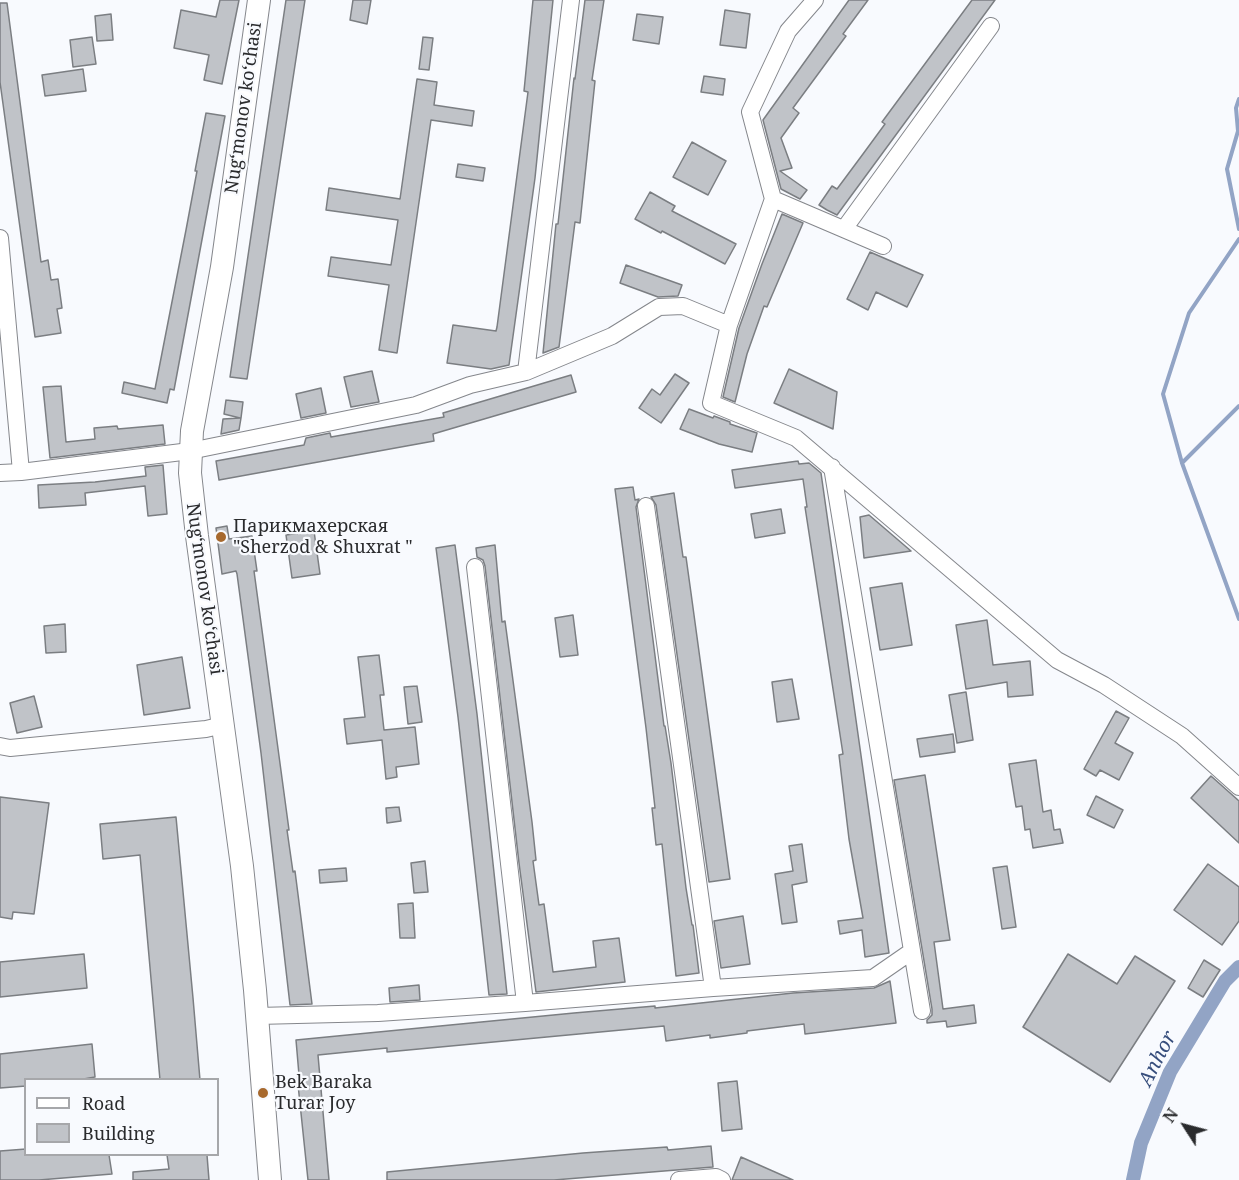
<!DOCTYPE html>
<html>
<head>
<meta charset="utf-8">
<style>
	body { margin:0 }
	#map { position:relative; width:1239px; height:1180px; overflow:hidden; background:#f8fafe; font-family:"Noto Serif",serif }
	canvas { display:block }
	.legend { position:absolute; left:24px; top:1078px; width:195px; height:78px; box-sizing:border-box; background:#f8fafe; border:2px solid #a6a7aa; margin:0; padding:8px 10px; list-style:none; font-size:18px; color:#2a2b2d }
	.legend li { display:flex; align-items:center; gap:12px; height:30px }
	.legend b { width:30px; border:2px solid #a6a7aa }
	.north { position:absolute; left:1155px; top:1096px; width:60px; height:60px; -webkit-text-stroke:4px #f8fafe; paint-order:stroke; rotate:306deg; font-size:16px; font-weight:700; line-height:24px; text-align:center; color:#2a2b2d }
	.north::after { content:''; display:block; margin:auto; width:21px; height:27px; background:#2a2b2d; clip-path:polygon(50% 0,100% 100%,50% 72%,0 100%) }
</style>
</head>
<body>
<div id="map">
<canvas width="1239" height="1180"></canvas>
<ul class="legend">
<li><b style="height:8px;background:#fff"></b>Road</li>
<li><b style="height:16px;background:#c0c3c8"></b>Building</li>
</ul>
<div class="north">N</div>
</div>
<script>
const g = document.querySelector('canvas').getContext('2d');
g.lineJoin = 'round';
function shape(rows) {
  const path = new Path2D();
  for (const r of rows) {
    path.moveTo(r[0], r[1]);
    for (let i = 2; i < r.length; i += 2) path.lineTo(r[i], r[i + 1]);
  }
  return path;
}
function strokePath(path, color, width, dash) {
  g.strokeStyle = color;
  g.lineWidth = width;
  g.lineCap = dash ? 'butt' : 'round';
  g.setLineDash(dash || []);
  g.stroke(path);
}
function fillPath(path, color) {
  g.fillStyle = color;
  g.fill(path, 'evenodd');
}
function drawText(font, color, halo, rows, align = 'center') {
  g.font = font + ' "Noto Serif",serif';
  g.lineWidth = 4.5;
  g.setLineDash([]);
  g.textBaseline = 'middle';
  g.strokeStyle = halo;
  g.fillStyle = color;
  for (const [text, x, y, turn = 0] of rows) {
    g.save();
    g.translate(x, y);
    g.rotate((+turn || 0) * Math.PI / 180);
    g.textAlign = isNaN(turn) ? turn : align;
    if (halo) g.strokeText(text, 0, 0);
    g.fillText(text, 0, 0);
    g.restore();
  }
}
const stream = shape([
	[1239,99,1236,108,1238,131,1227,169,1239,229],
	[1239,239,1189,313,1163,394,1182,463,1239,619],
	[1182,463,1239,406]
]);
const canal = shape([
	[1133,1180,1141,1143,1170,1072,1225,981,1239,967]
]);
const building = shape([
	[220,0,239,0,222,84,204,80,209,55,174,48,181,10,216,17,220,0],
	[286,0,305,0,247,379,230,377,286,0],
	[353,0,371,0,367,24,350,20,353,0],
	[533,0,553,0,535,178,509,365,491,369,447,363,453,325,496,331,497,327,528,92,524,91,533,0],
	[585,0,604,0,592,80,595,81,580,223,575,222,559,347,543,353,556,224,558,224,574,78,575,79,585,0],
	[849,0,868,0,843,34,846,36,793,108,799,113,781,138,792,168,780,171,807,190,800,199,781,189,763,120,849,0],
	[972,0,995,0,837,215,827,210,819,205,832,186,837,189,863,154,885,124,882,122,972,0],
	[0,3,7,3,41,262,48,260,51,280,58,279,62,308,57,309,61,333,35,337,0,82,0,3],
	[725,10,750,14,746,48,720,45,725,10],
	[111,14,113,40,97,41,95,16,111,14],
	[637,14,663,17,659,44,633,40,637,14],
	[92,37,96,64,73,67,70,40,92,37],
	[423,37,433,38,429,70,419,69,423,37],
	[83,69,86,91,45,96,42,75,83,69],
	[704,76,725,79,723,95,701,92,704,76],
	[417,79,437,82,434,105,474,111,472,126,431,120,397,353,379,350,389,285,328,276,331,257,391,265,398,220,326,210,329,188,400,199,417,79],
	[206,113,225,116,174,390,170,389,167,403,122,393,124,382,155,389,186,230,197,171,195,171,206,113],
	[692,142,726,161,708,195,673,177,692,142],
	[458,164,485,168,483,181,456,177,458,164],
	[650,192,675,206,672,211,736,244,725,264,662,231,661,233,635,219,650,192],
	[782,214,803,223,767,307,764,306,747,354,735,402,723,397,739,328,762,264,782,214],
	[870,252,923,275,907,307,876,292,868,310,847,299,870,252],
	[626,265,682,285,678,296,658,297,620,283,626,265],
	[789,369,837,392,833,429,774,403,789,369],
	[372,371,379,402,351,407,344,377,372,371],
	[675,374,689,383,661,423,639,408,652,389,660,395,675,374],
	[571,375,576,392,433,434,434,441,219,480,216,461,304,445,306,438,330,433,331,437,444,417,443,413,571,375],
	[61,386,66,442,95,439,94,428,117,426,118,429,163,425,165,444,50,458,43,387,61,386],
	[321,388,326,413,301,418,296,394,321,388],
	[226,400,243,402,241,418,239,430,221,434,223,419,240,418,224,414,226,400],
	[689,409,713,418,714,416,730,422,730,424,757,433,752,452,719,444,680,429,689,409],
	[798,461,799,464,809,463,821,473,889,953,865,957,862,930,840,934,838,921,863,918,849,839,839,755,843,754,805,507,807,507,803,479,735,488,732,470,798,461],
	[163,465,167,514,148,516,145,486,85,493,86,505,39,508,38,485,95,482,146,476,145,467,163,465],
	[633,487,635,500,639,499,636,507,664,726,665,726,671,763,686,888,692,925,693,925,699,973,676,976,662,844,656,845,652,808,655,808,646,728,615,489,633,487],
	[674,493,683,557,686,557,691,593,730,879,709,882,656,505,651,497,674,493],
	[781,509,785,533,755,538,751,514,781,509],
	[869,515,911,551,864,558,860,517,869,515],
	[227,526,229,539,252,536,257,571,254,571,289,830,287,830,293,872,295,871,312,1004,290,1005,261,753,237,574,236,571,222,574,216,528,227,526],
	[314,531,320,574,292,578,286,535,314,531],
	[455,545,477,714,507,994,489,995,458,717,436,548,455,545],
	[495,545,502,622,505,621,532,822,536,860,533,861,539,905,544,904,553,972,596,967,593,941,619,938,625,982,536,992,519,863,485,566,483,560,477,557,476,548,495,545],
	[902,583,912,645,880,650,870,588,902,583],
	[573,615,578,655,560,657,555,618,573,615],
	[987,620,993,665,1030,661,1033,695,1008,697,1007,682,966,689,956,625,987,620],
	[65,624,66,652,46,653,44,626,65,624],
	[379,655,384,695,380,695,384,730,415,727,419,764,396,767,397,777,386,779,382,740,347,744,344,719,365,717,358,657,379,655],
	[182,657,190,708,144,715,137,665,182,657],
	[792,679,799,719,777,722,772,682,792,679],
	[417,686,422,722,408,724,404,687,417,686],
	[966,692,973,740,957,743,949,695,966,692],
	[34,696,42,727,17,733,10,703,34,696],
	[1116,711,1129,718,1115,743,1133,753,1119,780,1100,770,1096,776,1084,769,1116,711],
	[953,734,955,752,920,757,917,739,953,734],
	[1036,760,1043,812,1051,810,1054,830,1060,829,1063,843,1033,848,1030,829,1025,830,1022,806,1016,807,1009,764,1036,760],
	[925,775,950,940,934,942,943,1009,974,1005,976,1023,947,1027,946,1021,927,1023,927,1020,932,1015,932,1009,894,780,925,775],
	[1211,776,1239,801,1239,843,1191,798,1211,776],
	[1096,796,1123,810,1114,828,1087,815,1096,796],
	[0,797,49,803,34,914,13,912,12,919,0,917,0,797],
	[399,807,401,821,387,823,386,808,399,807],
	[176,817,193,998,200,1080,160,1080,140,855,103,859,100,824,176,817],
	[802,844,807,882,792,885,797,922,782,924,775,874,793,871,789,846,802,844],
	[425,861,428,892,414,893,411,863,425,861],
	[1208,864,1239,887,1239,921,1222,945,1174,910,1208,864],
	[1007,866,1016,927,1002,929,993,868,1007,866],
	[346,868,347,881,320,883,319,870,346,868],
	[413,903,415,938,400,938,398,904,413,903],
	[743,916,750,964,721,968,714,921,743,916],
	[84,954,87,988,0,997,0,962,84,954],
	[1068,954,1117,984,1135,956,1175,981,1110,1082,1023,1027,1068,954],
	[1204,960,1220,970,1203,997,1188,988,1204,960],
	[890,981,896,1023,805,1034,804,1024,747,1031,747,1033,710,1038,710,1035,666,1041,664,1026,387,1052,387,1048,318,1055,329,1180,308,1180,297,1075,299,1075,296,1040,574,1013,655,1006,655,1008,793,993,874,988,890,981],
	[419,985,420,1000,390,1002,389,988,419,985],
	[92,1044,95,1077,78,1080,26,1080,26,1086,0,1088,0,1054,92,1044],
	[737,1081,742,1129,722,1131,718,1083,737,1081],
	[711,1146,713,1167,554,1180,387,1180,387,1172,583,1153,667,1147,668,1150,711,1146],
	[26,1149,26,1155,109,1155,112,1174,39,1180,0,1180,0,1151,26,1149],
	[167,1155,207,1155,209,1180,133,1180,133,1172,169,1169,167,1155],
	[741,1157,793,1180,732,1180,741,1157]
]);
const street = shape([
	[815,0,788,31,750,112,773,199,729,325,711,403,796,438,1057,660,1104,685,1182,736,1239,787],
	[773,199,883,246],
	[844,229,991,26],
	[0,238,21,472],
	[526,372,571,0],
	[832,467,922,1011],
	[0,473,21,472,190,451,416,405,470,385,526,372,612,336,659,307,683,306,729,325],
	[646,506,713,988],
	[475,567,525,1003],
	[0,746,10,748,206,729,223,725],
	[257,1016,378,1013,525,1003,713,988,873,978,912,951],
	[679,1180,716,1177,722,1180]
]);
const secondary = shape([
	[259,0,222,267,192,431,190,473,197,536,242,866,255,990,270,1180]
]);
const markers = [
	[221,537,6,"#a7692e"],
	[263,1093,6,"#a7692e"]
];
const streetNames = [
	["Nugʻmonov koʻchasi",244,108,-82],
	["Nugʻmonov koʻchasi",204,589,82]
];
const poiNames = [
	["Парикмахерская",233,527],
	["\"Sherzod & Shuxrat \"",233,548],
	["Bek Baraka",275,1083],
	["Turar Joy",275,1104]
];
const waterNames = [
	["Anhor",1158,1059,-63]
];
strokePath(stream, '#92a4c5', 4);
strokePath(canal, '#92a4c5', 14);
fillPath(building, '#c0c3c8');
strokePath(building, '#7b7e82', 1.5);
strokePath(street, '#85878c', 18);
strokePath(secondary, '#85878c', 24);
strokePath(street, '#fff', 16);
strokePath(secondary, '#fff', 22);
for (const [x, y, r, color] of markers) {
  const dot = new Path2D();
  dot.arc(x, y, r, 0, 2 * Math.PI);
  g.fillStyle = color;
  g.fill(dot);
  strokePath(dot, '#f8fafe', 2);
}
drawText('18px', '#2a2b2d', '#f8fafe', streetNames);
drawText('18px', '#2a2b2d', '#f8fafe', poiNames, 'left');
drawText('italic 20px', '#374e7c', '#f8fafe', waterNames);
</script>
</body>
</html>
